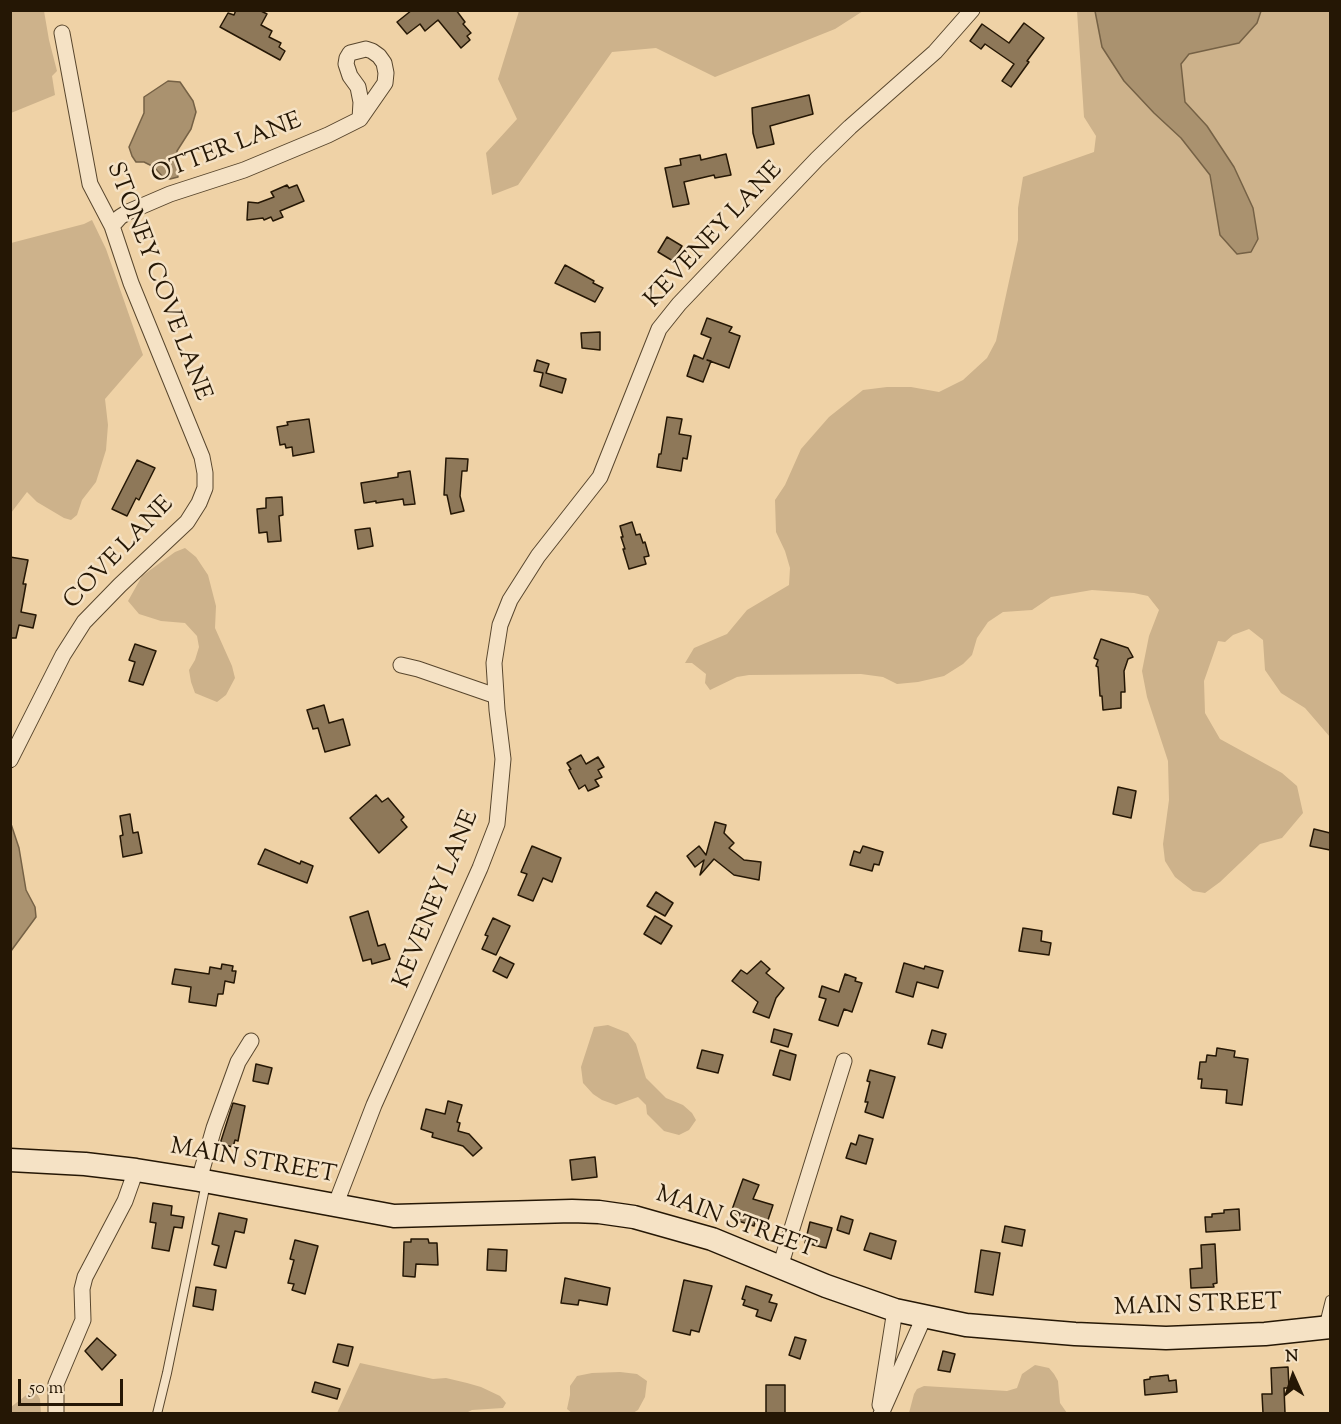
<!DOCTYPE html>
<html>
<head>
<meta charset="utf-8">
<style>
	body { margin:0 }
	#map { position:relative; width:1341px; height:1424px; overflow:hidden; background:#efd2a6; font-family:"Sorts Mill Goudy",serif }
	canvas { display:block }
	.frame { position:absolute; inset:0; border:12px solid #251705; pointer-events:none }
	.north { position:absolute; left:1263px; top:1346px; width:60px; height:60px; -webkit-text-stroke:4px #f5e2c5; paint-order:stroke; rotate:357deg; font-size:16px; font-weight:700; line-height:24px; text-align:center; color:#251705 }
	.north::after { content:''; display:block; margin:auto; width:21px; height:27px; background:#251705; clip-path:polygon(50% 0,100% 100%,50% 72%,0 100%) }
	.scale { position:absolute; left:18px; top:1379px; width:105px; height:27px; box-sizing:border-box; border:3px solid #251705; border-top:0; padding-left:8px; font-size:18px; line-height:21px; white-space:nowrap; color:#251705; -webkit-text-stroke:4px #f5e2c5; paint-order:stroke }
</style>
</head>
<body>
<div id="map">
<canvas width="1341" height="1424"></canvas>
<div class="frame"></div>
<div class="north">N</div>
<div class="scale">50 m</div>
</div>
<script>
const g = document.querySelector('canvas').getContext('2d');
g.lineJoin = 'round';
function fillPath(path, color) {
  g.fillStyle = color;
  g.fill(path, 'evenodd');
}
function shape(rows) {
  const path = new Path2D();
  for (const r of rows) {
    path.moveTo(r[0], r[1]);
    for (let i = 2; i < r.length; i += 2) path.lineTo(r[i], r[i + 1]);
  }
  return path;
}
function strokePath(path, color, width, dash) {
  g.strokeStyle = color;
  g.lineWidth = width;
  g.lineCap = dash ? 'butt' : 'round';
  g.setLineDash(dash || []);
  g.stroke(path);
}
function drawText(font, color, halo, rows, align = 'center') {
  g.font = font + ' "Sorts Mill Goudy",serif';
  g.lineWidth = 5;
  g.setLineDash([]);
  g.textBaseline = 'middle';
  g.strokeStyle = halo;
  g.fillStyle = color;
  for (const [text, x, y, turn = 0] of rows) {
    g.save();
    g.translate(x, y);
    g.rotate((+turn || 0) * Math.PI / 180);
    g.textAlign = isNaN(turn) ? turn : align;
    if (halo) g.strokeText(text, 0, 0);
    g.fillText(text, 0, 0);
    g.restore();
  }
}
const green = shape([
	[11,10,44,11,49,40,57,71,52,76,55,95,11,113],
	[519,11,519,10,863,11,835,29,715,77,656,48,612,52,518,185,492,195,486,153,517,119,498,79],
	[1077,11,1095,11,1102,47,1154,113,1181,138,1210,175,1220,235,1253,208,1234,167,1207,126,1185,102,1181,64,1189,54,1257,23,1261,11,1330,11,1330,737,1305,708,1281,693,1265,670,1263,640,1249,629,1233,635,1225,642,1218,641,1204,681,1205,713,1220,739,1282,773,1297,786,1303,813,1282,838,1260,844,1220,882,1205,893,1193,891,1175,877,1165,861,1163,844,1169,800,1168,761,1147,697,1142,671,1149,636,1159,610,1148,596,1134,593,1092,590,1051,597,1032,610,1003,612,988,622,977,638,972,655,963,664,944,676,918,682,897,684,883,677,861,674,749,675,737,677,710,690,705,683,706,674,692,663,685,663,694,648,727,634,747,610,789,585,790,568,785,551,776,532,775,500,785,485,801,449,829,417,863,390,887,387,911,387,939,392,963,380,987,358,996,341,1018,240,1018,208,1023,177,1094,152,1096,136,1084,117],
	[92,220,106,249,143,355,105,399,108,425,106,450,96,482,82,500,77,515,71,520,64,518,37,502,27,492,11,513,11,243,84,224],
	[185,548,196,557,208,575,216,606,215,628,232,666,235,678,226,695,217,702,195,693,191,682,189,670,195,660,199,647,197,636,185,623,161,621,139,614,128,601,142,576,175,552],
	[608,1025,628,1033,636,1044,646,1078,666,1098,683,1105,692,1113,696,1120,689,1130,679,1135,664,1131,647,1114,646,1105,638,1097,616,1105,602,1100,593,1094,583,1083,581,1067,594,1027],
	[360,1363,433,1379,446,1378,467,1383,481,1387,500,1396,506,1403,503,1408,472,1410,466,1413,337,1413],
	[1035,1365,1049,1368,1054,1374,1058,1381,1060,1403,1067,1413,909,1413,914,1394,917,1389,924,1386,1007,1391,1017,1388,1022,1374],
	[620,1372,637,1374,647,1381,645,1397,638,1410,633,1413,573,1414,567,1409,570,1395,570,1386,577,1376,592,1373],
	[34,1389,40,1399,41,1413,11,1413,11,1407]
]);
const water = shape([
	[1095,11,1261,11,1257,23,1239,43,1189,54,1181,64,1185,102,1207,126,1234,167,1253,208,1258,239,1251,252,1237,254,1220,235,1210,175,1181,138,1154,113,1124,81,1102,47,1095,11],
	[168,81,180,82,193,101,196,112,191,129,177,151,178,177,170,179,163,177,154,167,144,162,136,162,132,156,129,147,144,113,144,97,168,81],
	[11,824,19,848,26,890,35,907,36,917,11,951,11,824]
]);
const building = shape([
	[236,10,259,10,267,14,261,25,272,31,269,37,281,43,279,47,285,51,280,60,220,27,228,13,234,15,236,10],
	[412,10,456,10,465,22,463,24,471,33,467,36,470,40,461,48,438,20,425,31,420,24,407,34,397,22,412,10],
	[1024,23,1044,38,1027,61,1029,62,1011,87,1002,81,1014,64,985,44,981,49,970,41,982,24,1009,43,1024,23],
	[809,95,813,114,770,126,774,144,757,148,753,133,752,108,809,95],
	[726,154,731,175,715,178,714,175,684,182,689,204,673,207,665,168,681,165,680,159,700,155,701,160,726,154],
	[287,185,289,188,297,185,304,201,280,211,283,217,273,221,271,217,264,220,263,218,247,220,248,202,258,203,274,197,271,192,287,185],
	[667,237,682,246,673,261,658,252,667,237],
	[565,265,594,281,593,283,603,288,595,302,555,283,565,265],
	[707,318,732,327,729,332,740,336,729,368,707,360,711,361,703,382,687,376,694,355,703,359,711,338,701,334,707,318],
	[600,332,600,350,582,348,581,333,600,332],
	[537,360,549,364,546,373,566,379,562,393,540,386,543,373,534,371,537,360],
	[667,417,682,419,679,434,691,436,687,459,683,458,681,471,657,467,659,454,661,454,667,417],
	[309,419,314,452,293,456,292,447,286,448,285,444,280,445,277,427,288,425,287,422,309,419],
	[446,458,468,459,467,471,462,471,460,496,464,511,451,514,447,495,444,495,446,458],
	[137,460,155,468,139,500,136,498,127,516,112,509,137,460],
	[410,471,415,504,404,505,403,499,376,503,376,501,364,503,361,483,398,477,398,473,410,471],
	[282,497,283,515,279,516,281,541,268,542,267,532,259,533,257,509,266,508,266,498,282,497],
	[632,522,636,535,640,534,643,543,645,542,649,556,644,557,646,564,629,569,623,549,625,549,621,537,623,537,620,526,632,522],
	[370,528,373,546,358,549,355,530,370,528],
	[10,557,28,560,23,584,26,584,21,612,36,615,33,628,19,625,16,638,10,638,10,557],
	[1101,639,1128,648,1133,657,1128,659,1124,671,1125,692,1121,692,1121,708,1103,710,1102,696,1100,696,1098,667,1096,666,1098,660,1094,658,1101,639],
	[135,644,156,651,143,685,129,681,135,662,129,660,135,644],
	[324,705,329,723,343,719,350,745,325,752,318,728,313,729,307,710,324,705],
	[581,755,586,764,598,757,604,767,598,770,602,777,595,780,599,786,588,791,585,785,579,789,569,770,571,769,567,763,581,755],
	[1118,787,1136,791,1131,818,1113,814,1118,787],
	[376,795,382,802,388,798,404,817,401,820,407,827,379,853,350,818,376,795],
	[130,814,133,833,138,832,142,853,123,857,120,836,123,835,120,816,130,814],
	[715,822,726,825,724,833,734,843,729,848,744,860,761,862,759,880,734,875,714,859,700,875,704,860,695,867,687,856,699,846,706,855,715,822],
	[1314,829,1330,833,1330,850,1310,846,1314,829],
	[532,846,561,858,552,882,543,878,533,901,518,895,527,874,521,872,532,846],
	[863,846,883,852,879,865,874,864,872,871,850,865,854,851,860,853,863,846],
	[265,849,300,864,301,861,313,866,307,883,258,864,265,849],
	[656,892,673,903,665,916,647,906,656,892],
	[368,911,378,946,385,944,390,959,372,964,371,959,363,961,350,917,368,911],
	[655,916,672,926,661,944,644,934,655,916],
	[493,918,510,926,496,955,482,949,488,936,485,935,493,918],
	[1023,928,1042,931,1041,941,1051,943,1049,955,1019,951,1023,928],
	[500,957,514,964,507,978,493,971,500,957],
	[761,961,770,969,766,973,784,988,776,998,769,1018,753,1012,758,1002,732,981,741,970,747,974,761,961],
	[904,963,924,969,925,966,943,971,938,988,917,982,913,997,896,992,904,963],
	[222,964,233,966,232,971,236,971,234,983,225,981,223,994,218,994,216,1006,189,1002,191,987,172,984,175,969,209,974,210,967,221,969,222,964],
	[845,974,856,978,855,981,862,983,852,1012,844,1009,838,1026,819,1020,826,999,819,997,822,986,839,992,845,974],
	[774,1029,792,1034,788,1047,771,1042,774,1029],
	[932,1030,946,1034,942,1048,928,1044,932,1030],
	[1217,1048,1235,1051,1234,1057,1248,1059,1242,1105,1226,1103,1227,1090,1201,1088,1202,1079,1198,1079,1200,1062,1206,1062,1207,1055,1216,1056,1217,1048],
	[702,1050,723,1055,718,1073,697,1068,702,1050],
	[780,1050,796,1055,790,1080,773,1075,780,1050],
	[256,1064,272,1068,268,1084,253,1081,256,1064],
	[870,1070,895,1077,883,1118,865,1112,868,1102,865,1102,870,1082,867,1081,870,1070],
	[448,1101,462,1105,457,1122,460,1123,458,1131,469,1134,482,1148,473,1156,463,1146,432,1137,433,1133,421,1129,426,1109,445,1114,448,1101],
	[233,1103,245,1106,238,1141,235,1140,233,1147,220,1144,233,1103],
	[859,1135,873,1139,866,1164,846,1158,851,1143,856,1145,859,1135],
	[595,1157,597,1177,572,1180,570,1160,595,1157],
	[743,1179,759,1185,753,1199,773,1205,766,1226,755,1222,754,1226,729,1218,743,1179],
	[153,1203,172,1206,171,1215,184,1217,182,1228,174,1227,169,1251,152,1248,156,1223,150,1222,153,1203],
	[1239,1209,1240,1230,1206,1232,1205,1217,1212,1217,1212,1214,1224,1213,1224,1210,1239,1209],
	[219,1213,247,1219,244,1233,235,1231,226,1268,214,1265,219,1246,212,1244,219,1213],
	[841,1216,853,1220,849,1234,837,1230,841,1216],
	[810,1222,832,1228,826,1248,805,1243,810,1222],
	[1005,1226,1025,1230,1022,1246,1002,1242,1005,1226],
	[870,1233,896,1241,891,1259,864,1250,870,1233],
	[411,1239,428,1239,429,1243,437,1243,438,1265,416,1264,415,1277,403,1276,404,1242,411,1242,411,1239],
	[295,1240,318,1246,305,1294,292,1290,294,1284,288,1283,294,1260,290,1259,295,1240],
	[1215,1244,1217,1283,1213,1284,1214,1287,1191,1288,1190,1269,1202,1268,1201,1245,1215,1244],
	[488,1249,507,1250,506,1271,487,1270,488,1249],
	[981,1250,1000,1253,993,1295,975,1292,981,1250],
	[565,1278,610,1288,607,1305,579,1300,578,1305,561,1303,565,1278],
	[684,1280,712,1286,699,1332,691,1330,690,1335,673,1331,684,1280],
	[746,1286,772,1295,769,1302,777,1304,771,1321,756,1316,758,1310,743,1305,745,1300,742,1299,746,1286],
	[196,1287,216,1290,213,1310,193,1306,196,1287],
	[795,1337,806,1340,800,1359,789,1355,795,1337],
	[97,1338,116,1355,102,1370,85,1351,97,1338],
	[338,1344,353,1347,348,1366,333,1362,338,1344],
	[943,1351,955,1354,950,1372,938,1370,943,1351],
	[1288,1367,1289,1388,1284,1388,1285,1413,1263,1413,1262,1394,1272,1394,1271,1368,1288,1367],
	[1168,1375,1169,1381,1176,1380,1177,1392,1145,1395,1144,1380,1150,1379,1150,1377,1168,1375],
	[315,1382,340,1389,337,1399,312,1392,315,1382],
	[766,1385,785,1385,785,1413,766,1413,766,1385]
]);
const lane = shape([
	[1324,1324,1330,1300],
	[157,1414,167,1373,206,1183]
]);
const street = shape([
	[112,226,120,217,128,212,170,194,244,170,328,135,360,119,385,83,386,73,384,63,379,56,372,51,366,49,350,53,347,58,346,64,350,76,358,87,361,102,360,119],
	[401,665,418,669,496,696],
	[10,760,63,655,84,622,120,585,187,522,199,503,205,488,205,473,202,457,131,283,112,226,90,184,62,33],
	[199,1180,214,1128,238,1062,251,1041],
	[335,1206,374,1105,480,868,497,824,503,759,497,710,494,663,500,625,510,600,538,556,600,477,659,329,679,304,817,159,850,127,935,52,972,10],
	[780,1267,844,1061],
	[880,1405,895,1310],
	[56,1414,56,1384,83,1320,82,1289,85,1277,125,1201,136,1170],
	[881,1414,924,1317]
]);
const secondary = shape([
	[10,1160,85,1164,136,1170,199,1180,394,1216,572,1211,599,1212,634,1217,712,1239,826,1286,895,1310,966,1325,1075,1334,1166,1338,1265,1334,1330,1327]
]);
const streetNames = [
	["OTTER LANE",227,150,-21],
	["KEVENEY LANE",715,236,-47],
	["STONEY COVE LANE",157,282,69],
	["COVE LANE",120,554,-46],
	["KEVENEY LANE",438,900,-68],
	["MAIN STREET",253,1163,10],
	["MAIN STREET",735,1224,20],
	["MAIN STREET",1198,1307,-2]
];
fillPath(green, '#cdb28b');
fillPath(water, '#aa926f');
strokePath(water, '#756145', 1.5);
fillPath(building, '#8e7859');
strokePath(building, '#251705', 1.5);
strokePath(lane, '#58462d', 10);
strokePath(street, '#58462d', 17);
strokePath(secondary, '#251705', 25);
strokePath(lane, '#f5e2c5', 8);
strokePath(street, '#f5e2c5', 15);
strokePath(secondary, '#f5e2c5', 22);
drawText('24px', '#251705', '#f5e2c5', streetNames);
</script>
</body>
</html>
